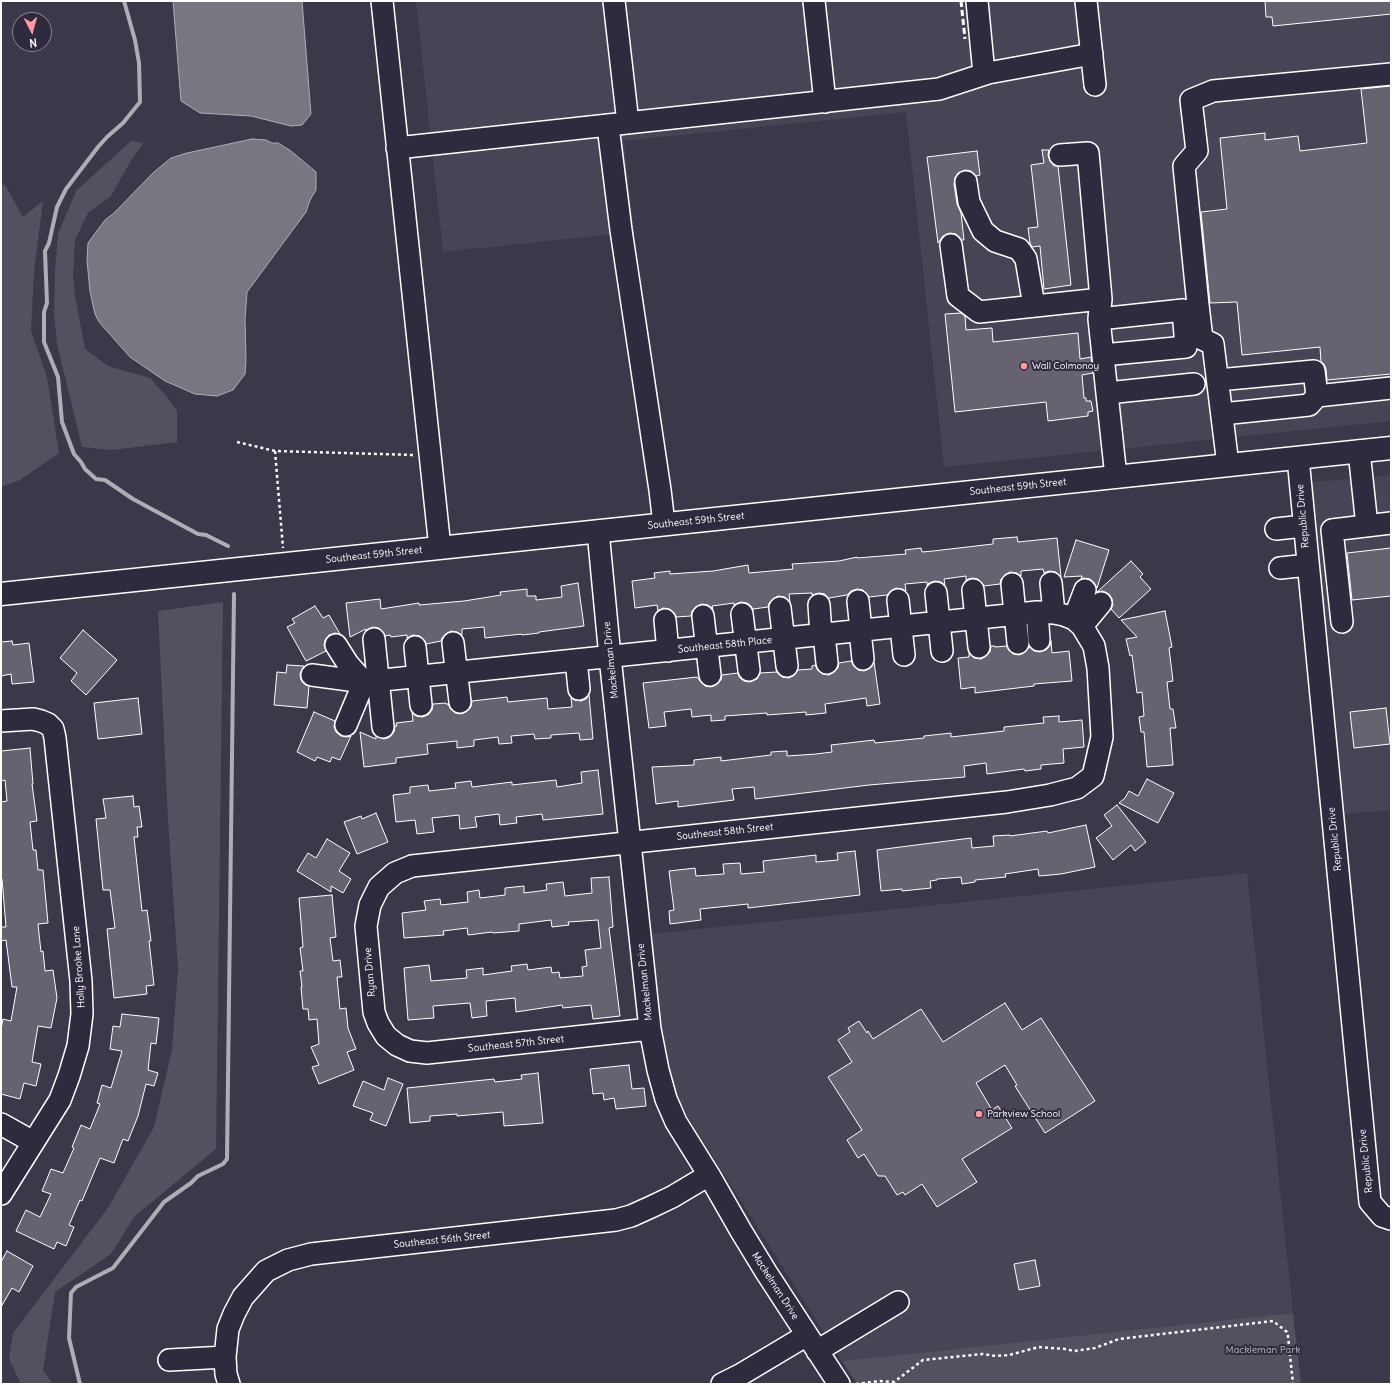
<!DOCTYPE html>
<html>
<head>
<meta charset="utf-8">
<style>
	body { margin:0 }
	#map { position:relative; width:1392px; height:1385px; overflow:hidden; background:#3c3749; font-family:Delius,sans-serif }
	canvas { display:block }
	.frame { position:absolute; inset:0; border:2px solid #fff; pointer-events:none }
	.north { position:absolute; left:12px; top:12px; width:40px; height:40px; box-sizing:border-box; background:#2f2a3d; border:1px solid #827f8b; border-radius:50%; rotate:174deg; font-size:11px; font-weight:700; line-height:16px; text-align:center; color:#fff }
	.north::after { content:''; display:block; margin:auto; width:14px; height:18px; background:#ff9aa2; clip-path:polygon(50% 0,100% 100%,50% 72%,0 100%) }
</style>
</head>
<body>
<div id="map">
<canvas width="1392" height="1385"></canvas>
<div class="frame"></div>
<div class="north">N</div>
</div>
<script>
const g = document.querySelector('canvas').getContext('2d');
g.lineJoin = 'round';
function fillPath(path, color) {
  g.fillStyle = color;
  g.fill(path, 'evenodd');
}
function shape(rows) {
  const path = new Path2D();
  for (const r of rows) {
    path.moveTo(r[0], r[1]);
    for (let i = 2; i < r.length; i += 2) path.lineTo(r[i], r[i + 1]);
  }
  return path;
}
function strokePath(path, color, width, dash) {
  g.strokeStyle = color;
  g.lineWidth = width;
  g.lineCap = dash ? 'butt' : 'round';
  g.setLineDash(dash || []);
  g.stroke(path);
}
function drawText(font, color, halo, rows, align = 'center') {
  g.font = font + ' Delius,sans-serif';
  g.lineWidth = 4;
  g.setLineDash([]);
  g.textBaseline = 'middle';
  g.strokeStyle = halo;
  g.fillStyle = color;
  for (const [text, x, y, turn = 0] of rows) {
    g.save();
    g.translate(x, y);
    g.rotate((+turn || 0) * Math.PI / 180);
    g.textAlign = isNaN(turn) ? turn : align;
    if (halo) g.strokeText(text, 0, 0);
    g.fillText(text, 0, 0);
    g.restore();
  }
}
const built = shape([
	[416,1,1391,1,1391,421,944,467,906,112,624,141,634,232,443,252],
	[1391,475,1391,810,1345,814,1311,482],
	[1247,873,1293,1313,842,1361,696,1130,677,1097,667,1066,660,1033,651,934]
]);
const green = shape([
	[131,141,143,143,129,164,111,196,88,213,75,240,73,276,75,296,85,349,108,366,150,378,167,397,177,411,177,442,112,450,82,447,57,344,54,313,55,271,58,234,76,191],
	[1,184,5,185,23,217,43,201,34,271,31,331,47,377,59,453,20,480,1,487],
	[223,602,216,1149,135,1216,111,1254,55,1292,43,1370,53,1384,21,1384,9,1359,13,1333,108,1208,154,1127,172,1050,178,969,168,819,158,611],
	[1293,1313,1301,1384,857,1384,842,1361]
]);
const water = shape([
	[173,1,302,1,311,114,302,125,291,126,251,116,200,113,181,101,173,1],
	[252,139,266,140,272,143,278,143,291,151,316,172,316,190,310,200,306,212,247,292,245,320,246,359,245,374,233,390,217,396,195,394,165,381,130,357,99,322,95,314,90,292,87,260,88,243,105,220,114,213,154,172,171,158,187,153,252,139]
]);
const stream = shape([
	[124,1,135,40,139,63,140,102,123,123,107,137,98,147,66,189,57,207,49,243,45,251,47,303,44,312,44,342,58,377,62,422,74,454,81,462,85,469,96,479,105,480,133,499,198,534,206,535,228,546],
	[80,1384,69,1338,71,1293,76,1287,113,1268,164,1202,191,1183,198,1176,223,1164,227,1159,234,594]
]);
const building = shape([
	[1265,1,1391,1,1391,14,1273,26,1272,17,1266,17,1265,1],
	[1391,86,1391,374,1327,380,1326,369,1324,364,1321,362,1320,347,1242,355,1237,302,1210,303,1201,212,1227,209,1220,138,1265,133,1265,140,1298,136,1300,151,1367,143,1361,89,1391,86],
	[1042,150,1049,150,1048,155,1050,161,1054,166,1058,166,1071,285,1044,289,1040,246,1032,247,1030,243,1028,228,1038,227,1031,165,1044,163,1042,150],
	[977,151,980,175,976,176,971,171,965,170,958,173,955,178,954,184,957,204,961,213,964,240,962,240,956,234,950,233,943,236,938,243,927,157,977,151],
	[961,313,965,316,966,330,992,328,993,342,1078,333,1080,359,1091,357,1093,373,1082,375,1084,398,1086,398,1086,401,1091,401,1093,411,1088,412,1088,416,1048,421,1046,402,955,412,945,314,961,313],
	[1017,537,1018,542,1057,538,1061,577,1056,572,1049,571,1044,573,1043,569,1021,571,1021,576,1017,573,1010,572,1005,575,1001,579,1000,584,984,586,982,583,978,579,972,578,966,580,966,576,944,579,945,585,941,582,935,581,929,583,927,585,927,582,905,584,906,591,902,589,896,588,891,591,887,595,869,597,863,590,857,589,851,591,847,595,829,598,829,599,825,594,819,593,812,595,812,593,789,594,790,602,785,597,778,596,773,599,769,603,768,607,753,609,753,610,751,606,747,603,741,602,734,605,734,603,712,606,713,609,708,605,702,604,696,607,692,611,691,616,676,617,674,613,670,609,663,608,658,611,657,605,635,608,632,581,655,578,654,573,670,571,670,574,713,571,748,565,749,573,793,569,792,564,839,561,857,557,857,558,906,554,905,550,921,548,922,552,933,551,993,544,993,539,1017,537],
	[1076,540,1109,550,1097,588,1094,583,1090,579,1083,578,1081,579,1082,576,1064,577,1076,540],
	[1391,548,1391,596,1352,600,1347,553,1391,548],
	[1131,561,1143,574,1140,577,1151,589,1119,618,1111,609,1113,605,1112,599,1109,594,1103,591,1097,592,1131,561],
	[578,583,584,626,539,632,539,633,522,635,522,634,485,638,484,627,462,629,462,635,457,632,451,631,446,634,442,638,441,641,426,644,424,640,420,636,413,635,407,638,407,635,391,637,390,635,385,636,383,632,379,628,373,627,366,631,366,629,350,637,346,603,380,599,381,609,419,603,419,605,464,601,501,595,500,592,527,589,527,596,536,596,536,600,562,597,561,586,578,583],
	[315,606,323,618,329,615,340,634,335,633,329,635,325,640,324,645,326,651,306,661,287,627,295,623,292,619,315,606],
	[1165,611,1172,647,1169,648,1173,681,1167,682,1170,709,1173,709,1176,728,1170,728,1173,765,1147,767,1144,732,1141,732,1139,717,1144,716,1142,692,1137,693,1132,655,1130,656,1126,639,1137,637,1121,620,1165,611],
	[83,630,117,660,86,695,71,681,77,673,60,658,83,630],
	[12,641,13,645,29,643,34,682,12,684,11,674,1,676,1,642,12,641],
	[1051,641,1052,653,1069,651,1072,681,1034,684,1034,686,975,693,975,687,961,689,958,658,969,657,969,653,974,658,981,659,986,656,990,652,991,646,995,646,995,647,1007,646,1009,650,1013,654,1019,655,1025,652,1029,647,1034,651,1040,652,1046,650,1050,646,1051,641],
	[851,661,854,666,858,670,864,671,870,668,874,662,880,704,867,706,866,698,825,704,826,713,806,715,806,712,767,715,767,713,725,716,725,720,711,721,711,715,692,717,691,709,664,712,666,726,649,728,643,683,697,677,701,682,705,686,711,687,717,684,721,680,722,675,738,673,740,678,744,681,750,682,757,679,760,673,777,672,782,677,789,678,794,675,798,670,812,669,812,666,815,665,818,670,822,674,829,675,834,672,838,668,839,663,851,661],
	[287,665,304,666,300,674,301,680,304,684,309,686,307,708,274,705,277,672,286,673,287,665],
	[589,695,593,739,580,740,579,733,551,735,551,738,535,739,534,734,511,736,512,743,499,744,498,737,474,740,474,746,457,748,457,741,427,744,428,754,396,758,396,763,364,767,360,732,376,739,376,736,384,739,390,737,394,732,395,726,397,726,396,723,413,721,412,713,416,716,422,717,428,715,432,710,433,704,446,703,446,704,448,704,451,709,455,713,461,714,467,711,471,707,472,701,507,697,508,702,547,698,548,709,572,707,571,698,574,700,581,701,586,699,589,695],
	[138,698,142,734,98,739,94,703,138,698],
	[1386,708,1390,744,1354,748,1350,712,1386,708],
	[314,712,335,721,334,727,336,732,341,736,347,737,351,736,340,760,332,757,330,762,317,757,315,761,297,752,314,712],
	[1059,716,1059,722,1082,720,1084,747,1063,749,1064,763,1041,765,1041,769,1025,771,1024,769,987,774,986,763,964,766,965,777,869,785,755,799,754,787,732,789,734,800,678,807,678,801,656,804,652,767,694,765,694,760,721,757,721,761,771,755,771,752,787,751,787,756,816,754,832,752,831,745,874,740,875,743,924,738,924,736,951,733,951,737,1004,731,1004,727,1044,723,1043,717,1059,716],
	[30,748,33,784,32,784,37,821,30,822,33,850,36,850,38,870,43,870,48,923,38,924,41,952,43,951,45,971,53,970,57,998,51,1028,38,1026,32,1062,41,1064,36,1086,24,1083,20,1099,1,1094,1,1029,3,1019,11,1021,17,987,12,987,6,940,1,941,1,927,6,927,2,879,1,879,1,802,7,801,5,780,1,781,1,751,30,748],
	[598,770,603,814,543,820,542,814,516,817,517,823,500,825,499,814,475,817,477,827,460,829,459,815,432,818,434,832,417,834,415,820,396,822,393,795,410,793,410,787,428,785,429,791,456,788,455,783,471,781,472,787,512,782,512,785,556,780,557,787,582,783,581,772,598,770],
	[1147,779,1174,793,1158,823,1119,803,1125,798,1129,791,1138,796,1147,779],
	[133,796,134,807,139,806,142,827,137,827,138,837,134,837,142,911,147,910,151,941,149,941,154,985,146,986,147,994,114,998,107,929,115,928,110,890,103,890,96,819,106,818,103,799,133,796],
	[1117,805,1146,842,1135,851,1131,845,1113,860,1096,838,1112,826,1104,815,1117,805],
	[376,813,388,842,357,854,344,822,361,816,362,819,376,813],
	[1086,825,1095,867,1061,874,1039,876,1038,869,1005,874,1006,877,975,880,975,882,962,884,961,877,937,879,937,880,930,881,931,888,902,891,902,889,881,891,877,850,971,838,972,848,994,846,993,836,1010,835,1010,836,1047,831,1048,833,1086,825],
	[327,839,350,853,339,871,351,879,343,893,331,886,331,892,297,871,308,853,316,858,327,839],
	[855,851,860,895,748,908,748,904,700,909,701,920,670,924,669,911,674,910,669,871,695,868,696,876,724,874,723,864,740,863,741,874,764,872,763,861,816,855,816,862,838,860,837,853,855,851],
	[609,877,613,927,609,928,620,1016,593,1019,591,1005,563,1008,562,1005,516,1012,515,998,486,1001,487,1016,472,1018,470,1003,433,1006,434,1018,408,1020,404,968,429,965,431,981,467,978,466,970,483,968,483,975,512,971,511,966,527,964,528,970,551,967,552,973,559,972,560,978,583,976,582,967,587,966,585,950,601,948,598,920,568,922,569,925,552,927,551,920,519,924,519,931,493,933,492,932,468,935,467,928,443,931,444,935,404,938,402,913,426,910,424,901,440,899,441,905,468,902,467,892,479,890,480,898,505,895,505,888,524,886,524,893,547,890,546,884,563,882,565,896,592,893,591,878,609,877],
	[332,895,336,937,330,938,333,961,340,960,342,977,337,977,340,1009,346,1008,348,1028,356,1049,347,1052,354,1070,319,1084,312,1067,319,1065,311,1047,319,1044,317,1019,309,1020,308,1009,303,1009,301,987,302,987,300,971,303,971,300,948,303,947,299,898,332,895],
	[1005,1003,1022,1030,1041,1018,1095,1101,1045,1133,1015,1086,1017,1085,1005,1065,976,1083,992,1110,998,1106,1012,1128,962,1159,977,1182,937,1207,922,1184,905,1195,903,1192,897,1195,885,1176,878,1176,864,1154,858,1158,847,1140,862,1130,828,1077,852,1062,838,1040,850,1032,848,1028,859,1021,867,1033,868,1031,873,1039,921,1009,943,1042,1005,1003],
	[122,1014,159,1018,156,1044,151,1043,148,1070,158,1073,154,1086,146,1084,138,1116,128,1141,123,1139,114,1163,100,1158,82,1201,80,1200,69,1225,74,1227,66,1246,57,1242,54,1249,16,1231,26,1210,40,1217,51,1194,42,1191,51,1169,63,1173,74,1148,72,1147,81,1125,90,1129,100,1104,97,1103,102,1085,111,1088,122,1051,110,1049,113,1026,120,1027,122,1014],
	[629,1065,632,1089,644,1088,646,1106,616,1109,614,1098,604,1100,603,1093,593,1094,590,1069,629,1065],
	[538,1073,543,1123,504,1126,503,1112,457,1116,457,1114,430,1116,430,1121,410,1123,407,1088,494,1079,495,1082,522,1079,521,1075,538,1073],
	[388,1078,403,1084,386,1126,370,1120,373,1113,353,1106,363,1081,384,1090,388,1078],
	[7,1251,33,1266,19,1292,12,1288,1,1307,1,1262,7,1251],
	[1035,1260,1040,1286,1019,1290,1014,1264,1035,1260]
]);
const path = shape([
	[237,442,275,451,414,455],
	[275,451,283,548],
	[856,1384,880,1381,894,1382],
	[894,1384,894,1382,923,1360,983,1354,996,1356,1009,1355,1039,1347,1065,1349,1074,1351,1095,1348,1119,1339,1273,1321,1287,1332,1288,1336,1293,1384]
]);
const minor = shape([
	[382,1,440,548],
	[614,1,628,123],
	[814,1,825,102],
	[977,1,984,74],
	[1086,1,1095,85],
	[608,126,621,230,660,490,664,524],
	[397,148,939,89,988,73,1092,54],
	[1060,155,1088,153,1101,299,1099,319,1116,477],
	[966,182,969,202,983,231,995,241,1019,249,1026,259,1034,306],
	[951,245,958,296,979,312,1101,299],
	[1099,319,1183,310,1186,347,1103,355],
	[1218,380,1314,371,1317,396,1309,405,1222,414],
	[1107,393,1194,384],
	[1317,396,1391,388],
	[1359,451,1367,526],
	[1298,458,1370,1202,1382,1216,1391,1219],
	[1228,465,1213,344,1202,339,1198,305,1184,166,1197,151,1191,100,1213,91,1391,74],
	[1276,529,1304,526],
	[598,531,610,657,650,1029,658,1070,666,1099,676,1122,709,1175,741,1231,766,1272,839,1384],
	[1280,568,1308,565],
	[1051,583,1054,613],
	[1012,584,1018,643],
	[973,590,979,647],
	[936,593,942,651],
	[898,600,904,655],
	[858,601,861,630],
	[819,605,821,635],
	[780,608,787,666],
	[1037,612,1039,640],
	[742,614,749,670],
	[703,616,710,675],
	[1074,619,1085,590],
	[665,620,668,651],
	[1342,622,1332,530,1391,523],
	[1082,626,1101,603],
	[860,631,863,659],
	[824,634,827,663],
	[374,639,383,727],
	[453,643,460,702],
	[336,645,348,664,364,682,346,725],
	[415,647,421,705],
	[576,660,579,689],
	[312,675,364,682,1037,612,1054,613,1064,615,1074,619,1082,626,1094,646,1098,668,1102,737,1093,776,1077,788,1050,795,1007,802,412,866,395,873,379,887,370,905,366,926,374,1012,378,1023,386,1036,397,1045,410,1051,427,1053,650,1029],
	[1,721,33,719,41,721,48,724,53,729,55,738,81,981,82,1014,78,1046,69,1076,60,1100,1,1194],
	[1,1124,33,1142],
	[817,1351,898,1302],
	[169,1360,225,1357],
	[229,1384,226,1374,225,1357,228,1329,234,1314,243,1297,266,1271,288,1260,311,1254,616,1220,631,1216,651,1207,672,1197,709,1175],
	[722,1384,740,1375,807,1335]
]);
const major = shape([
	[1,594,1391,448]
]);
const rail = shape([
	[961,1,965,39]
]);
const markers = [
	[1024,366,4,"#ff9aa2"],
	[979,1114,4,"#ff9aa2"]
];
const poiNames = [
	["Wall Colmonoy",1032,366],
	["Parkview School",987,1114]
];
const streetNames = [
	["Southeast 59th Street",1018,487,-6],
	["Republic Drive",1303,516,-95],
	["Southeast 59th Street",696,521,-6],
	["Southeast 59th Street",374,555,-6],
	["Southeast 58th Place",725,645,-6],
	["Mackelman Drive",611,660,-96],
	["Southeast 58th Street",725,832,-6],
	["Republic Drive",1335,839,-96],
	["Holly Brooke Lane",79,967,-94],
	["Ryan Drive",370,972,-95],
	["Mackelman Drive",645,982,-96],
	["Southeast 57th Street",516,1044,-6],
	["Republic Drive",1366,1161,-96],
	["Southeast 56th Street",442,1240,-6],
	["Mackelman Drive",775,1286,57]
];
const parkNames = [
	["Mackleman Park",1263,1350]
];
fillPath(built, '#494455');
fillPath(green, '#555060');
fillPath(water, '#797682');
strokePath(water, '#afadb4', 1);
strokePath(stream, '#afadb4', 4);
fillPath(building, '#666270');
strokePath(building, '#fff', 1);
strokePath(minor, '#fff', 24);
strokePath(major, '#fff', 25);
strokePath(path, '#fff', 2.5, [3, 3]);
strokePath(minor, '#2f2a3d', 21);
strokePath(major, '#2f2a3d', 22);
strokePath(rail, '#fff', 3, [6, 3]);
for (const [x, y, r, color] of markers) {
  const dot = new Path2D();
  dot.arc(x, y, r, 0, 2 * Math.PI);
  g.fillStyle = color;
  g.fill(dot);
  strokePath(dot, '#2f2a3d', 1.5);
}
drawText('10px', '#fff', '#2f2a3d', poiNames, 'left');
drawText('10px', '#fff', '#2f2a3d', streetNames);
drawText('10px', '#bbb9bf', '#2f2a3d', parkNames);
</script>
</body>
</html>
